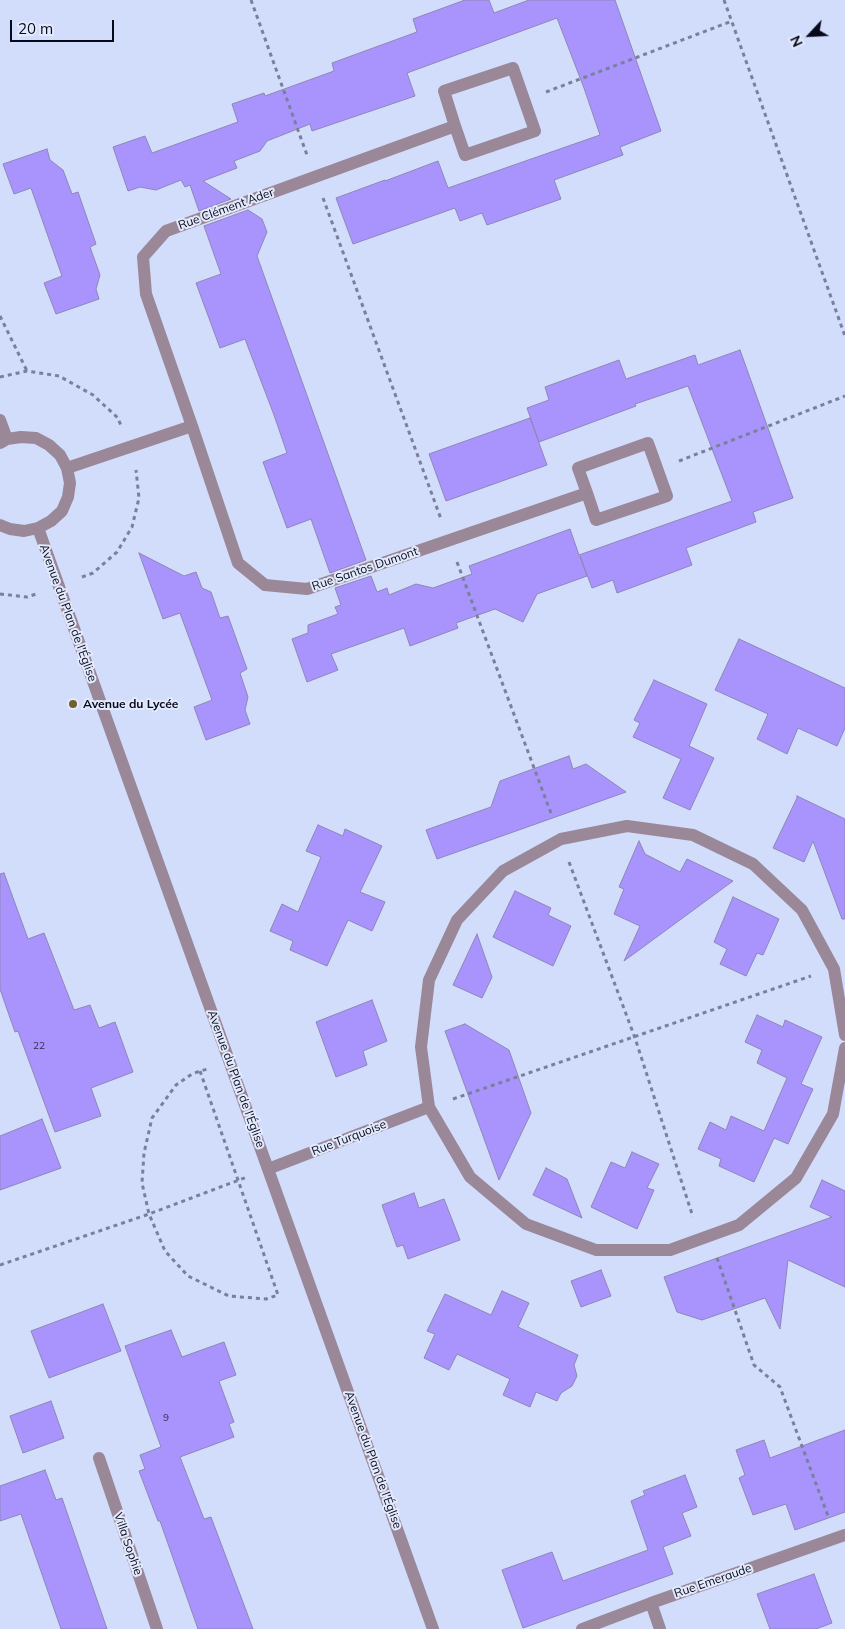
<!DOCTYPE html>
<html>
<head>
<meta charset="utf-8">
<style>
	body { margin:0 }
	#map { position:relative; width:845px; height:1629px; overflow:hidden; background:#d2dcfb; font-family:Mulish,sans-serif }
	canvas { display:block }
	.north { position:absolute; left:785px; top:10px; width:50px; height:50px; -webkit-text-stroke:4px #e3eafe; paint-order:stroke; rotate:245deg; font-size:14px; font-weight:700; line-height:20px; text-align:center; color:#070a1b }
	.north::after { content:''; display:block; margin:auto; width:18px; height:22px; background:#070a1b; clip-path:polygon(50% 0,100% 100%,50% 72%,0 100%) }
	.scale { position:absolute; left:10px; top:20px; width:104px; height:22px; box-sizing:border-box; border:2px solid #070a1b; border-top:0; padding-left:6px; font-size:15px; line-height:18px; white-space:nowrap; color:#070a1b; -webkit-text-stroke:4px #e3eafe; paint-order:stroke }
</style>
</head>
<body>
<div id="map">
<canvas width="845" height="1629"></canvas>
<div class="north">N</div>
<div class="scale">20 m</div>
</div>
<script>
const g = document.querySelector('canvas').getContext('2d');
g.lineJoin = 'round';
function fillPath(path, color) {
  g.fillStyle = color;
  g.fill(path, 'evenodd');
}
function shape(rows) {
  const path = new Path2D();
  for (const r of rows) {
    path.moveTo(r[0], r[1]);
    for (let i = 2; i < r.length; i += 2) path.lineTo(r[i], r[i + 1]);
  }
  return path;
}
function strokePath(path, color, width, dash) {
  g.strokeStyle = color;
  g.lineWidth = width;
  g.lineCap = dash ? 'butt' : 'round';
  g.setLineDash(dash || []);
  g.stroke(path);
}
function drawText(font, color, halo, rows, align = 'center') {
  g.font = font + ' Mulish,sans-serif';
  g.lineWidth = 4;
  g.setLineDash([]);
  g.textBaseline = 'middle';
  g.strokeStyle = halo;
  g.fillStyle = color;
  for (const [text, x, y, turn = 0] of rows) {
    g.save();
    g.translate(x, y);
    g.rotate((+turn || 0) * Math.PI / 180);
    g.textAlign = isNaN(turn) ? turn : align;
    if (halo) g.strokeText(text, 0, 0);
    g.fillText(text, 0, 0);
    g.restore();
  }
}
const building = shape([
	[465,0,489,0,494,13,529,0,615,0,661,131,620,147,623,155,554,180,561,199,487,225,482,213,460,221,455,208,353,244,336,198,385,180,385,181,438,161,448,188,600,135,584,88,557,18,407,73,415,96,312,131,310,124,267,141,260,151,234,161,237,168,203,181,231,199,199,211,190,185,185,187,181,180,156,190,140,187,128,191,113,147,145,136,152,153,238,122,232,104,264,93,265,96,334,71,332,63,417,32,413,19,465,0],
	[47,149,50,160,63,170,72,194,78,192,96,244,90,247,100,275,96,289,99,299,56,314,44,283,62,276,31,188,14,194,3,164,47,149],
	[248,210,262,219,267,232,257,256,366,560,330,573,311,519,287,528,263,462,287,453,274,415,245,339,220,348,196,283,221,274,204,226,248,210],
	[740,350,793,498,753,512,756,522,686,548,692,565,617,593,613,580,592,588,580,556,587,576,537,594,523,622,495,609,456,623,458,628,410,646,404,628,331,654,338,670,307,682,292,639,308,633,308,625,338,614,335,607,341,605,335,588,371,576,377,592,387,588,389,595,416,584,433,588,472,574,469,566,570,529,579,555,732,501,688,386,635,404,636,406,539,442,527,408,549,400,545,387,619,360,626,379,695,355,698,365,740,350],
	[530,418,547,465,446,501,429,454,530,418],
	[139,553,184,576,196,572,202,588,211,592,220,618,228,616,247,669,240,673,248,697,245,710,250,724,206,740,194,707,212,700,180,613,163,619,139,553],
	[739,639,845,688,845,728,837,746,798,728,787,754,757,739,768,714,715,690,739,639],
	[654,680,707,704,689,746,714,758,690,810,663,798,681,759,633,737,640,723,634,720,654,680],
	[569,756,573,769,586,764,626,792,437,859,426,830,491,807,500,781,569,756],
	[797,796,845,819,845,919,842,919,813,841,804,862,773,848,797,798,797,796],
	[318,825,343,836,345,829,382,846,360,892,385,902,372,931,348,920,327,966,290,950,293,941,270,931,282,904,298,912,321,857,306,851,318,825],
	[639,841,645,854,680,872,687,859,733,881,624,961,640,926,614,914,624,889,619,887,639,841],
	[4,873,28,939,44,933,74,1010,90,1005,99,1028,115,1022,133,1072,91,1088,101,1116,55,1132,18,1031,15,1032,0,989,0,874,4,873],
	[515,891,551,908,548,915,571,926,553,966,493,937,515,891],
	[733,897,779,919,763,955,757,953,746,976,720,964,727,949,714,942,733,897],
	[477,934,492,977,482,998,453,985,477,934],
	[372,1000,387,1041,363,1051,367,1065,336,1077,316,1022,372,1000],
	[757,1015,783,1027,785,1020,822,1037,801,1084,813,1089,788,1144,774,1138,754,1182,719,1166,721,1159,698,1149,710,1122,726,1130,731,1116,764,1131,787,1078,757,1063,762,1050,745,1042,757,1015],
	[465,1024,509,1050,531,1113,499,1180,445,1031,465,1024],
	[42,1119,61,1168,0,1190,0,1136,42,1119],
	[632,1152,659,1164,647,1188,654,1190,637,1229,591,1207,611,1162,625,1168,632,1152],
	[546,1168,567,1179,582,1218,533,1195,546,1168],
	[822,1180,845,1191,845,1287,788,1260,780,1329,765,1298,702,1320,677,1312,664,1277,832,1217,810,1207,822,1180],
	[414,1193,419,1208,444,1199,460,1240,408,1259,403,1245,397,1247,382,1205,414,1193],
	[601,1270,611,1296,581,1307,571,1281,601,1270],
	[502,1291,529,1303,518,1327,578,1355,574,1365,577,1376,572,1386,561,1393,557,1401,536,1392,530,1407,503,1395,510,1379,457,1354,449,1370,424,1358,435,1334,427,1331,445,1294,491,1315,502,1291],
	[103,1304,121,1351,49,1378,31,1331,103,1304],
	[171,1330,182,1357,224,1342,236,1375,219,1381,234,1422,229,1424,234,1437,180,1457,204,1519,211,1517,253,1629,198,1629,160,1521,158,1521,139,1471,145,1469,140,1455,161,1447,125,1346,171,1330],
	[51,1401,64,1438,23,1453,10,1416,51,1401],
	[845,1430,845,1512,795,1530,786,1504,753,1515,739,1478,745,1475,736,1450,764,1440,770,1458,845,1430],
	[45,1470,56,1500,62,1498,107,1629,61,1629,21,1514,0,1521,0,1486,45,1470],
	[685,1475,697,1507,682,1513,691,1536,663,1547,673,1574,523,1628,502,1570,552,1552,563,1581,648,1550,631,1501,645,1495,643,1491,685,1475],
	[814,1574,832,1623,816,1629,770,1629,757,1594,814,1574]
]);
const path = shape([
	[251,0,307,155],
	[724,0,845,336],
	[546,92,732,21],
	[323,198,441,519],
	[0,316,27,371],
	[0,377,27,371,59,376,93,395,118,418,121,426],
	[679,461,845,396],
	[457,562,552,816],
	[82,577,93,573,117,552,132,527,139,498,136,470],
	[0,594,27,597,36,594],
	[569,862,635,1038,693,1217],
	[200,1071,278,1295,266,1299,229,1296,188,1276,165,1251,149,1214,142,1183,144,1153,152,1118,176,1085,192,1074,200,1071,208,1069],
	[453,1099,811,976],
	[717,1258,754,1365,780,1387,828,1516],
	[0,1265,149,1214,247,1177]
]);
const minor = shape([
	[0,420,7,439],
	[192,426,146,294,143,257,166,231,455,126,465,155,535,131,513,68,444,91,455,126],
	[0,443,7,439,21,437,36,438,49,445,60,455,67,468,70,483,68,497,62,511,51,521,38,528,24,531,10,529,0,525],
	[67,468,192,426,238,563,265,585,307,589,587,493,596,520,667,496,648,443,578,468,587,493],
	[38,528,433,1629],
	[845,1035,834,969,802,910,753,864,693,835,627,826,561,839,503,871,457,920,429,980,421,1047,429,1107,470,1177,526,1224,596,1250,670,1250,739,1225,796,1178,833,1114,845,1048],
	[268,1169,429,1107],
	[99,1458,157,1629],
	[651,1603,660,1629],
	[582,1629,651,1603,845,1535]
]);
const markers = [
	[73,704,5,"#705f2d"]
];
const numberNames = [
	["22",39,1046],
	["9",166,1418]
];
const streetNames = [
	["Rue Clément Ader",226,209,-20],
	["Rue Santos Dumont",365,569,-19],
	["Avenue du Plan de l'Église",68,613,70],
	["Avenue du Plan de l'Église",236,1079,70],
	["Rue Turquoise",349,1138,-21],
	["Avenue du Plan de l'Église",373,1460,70],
	["Villa Sophie",128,1544,71],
	["Rue Emeraude",713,1581,-19]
];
const poiNames = [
	["Avenue du Lycée",83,704]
];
fillPath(building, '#a994fe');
strokePath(building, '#8d86b7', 1);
strokePath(path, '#798099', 3, [4, 4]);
strokePath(minor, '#9a8797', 12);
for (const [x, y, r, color] of markers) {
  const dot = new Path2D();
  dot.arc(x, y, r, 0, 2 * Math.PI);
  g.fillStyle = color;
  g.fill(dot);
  strokePath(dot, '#e3eafe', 2);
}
drawText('10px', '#302c54', null, numberNames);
drawText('12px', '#070a1b', '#e3eafe', streetNames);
drawText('bold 12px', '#070a1b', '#e3eafe', poiNames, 'left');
</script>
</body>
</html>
